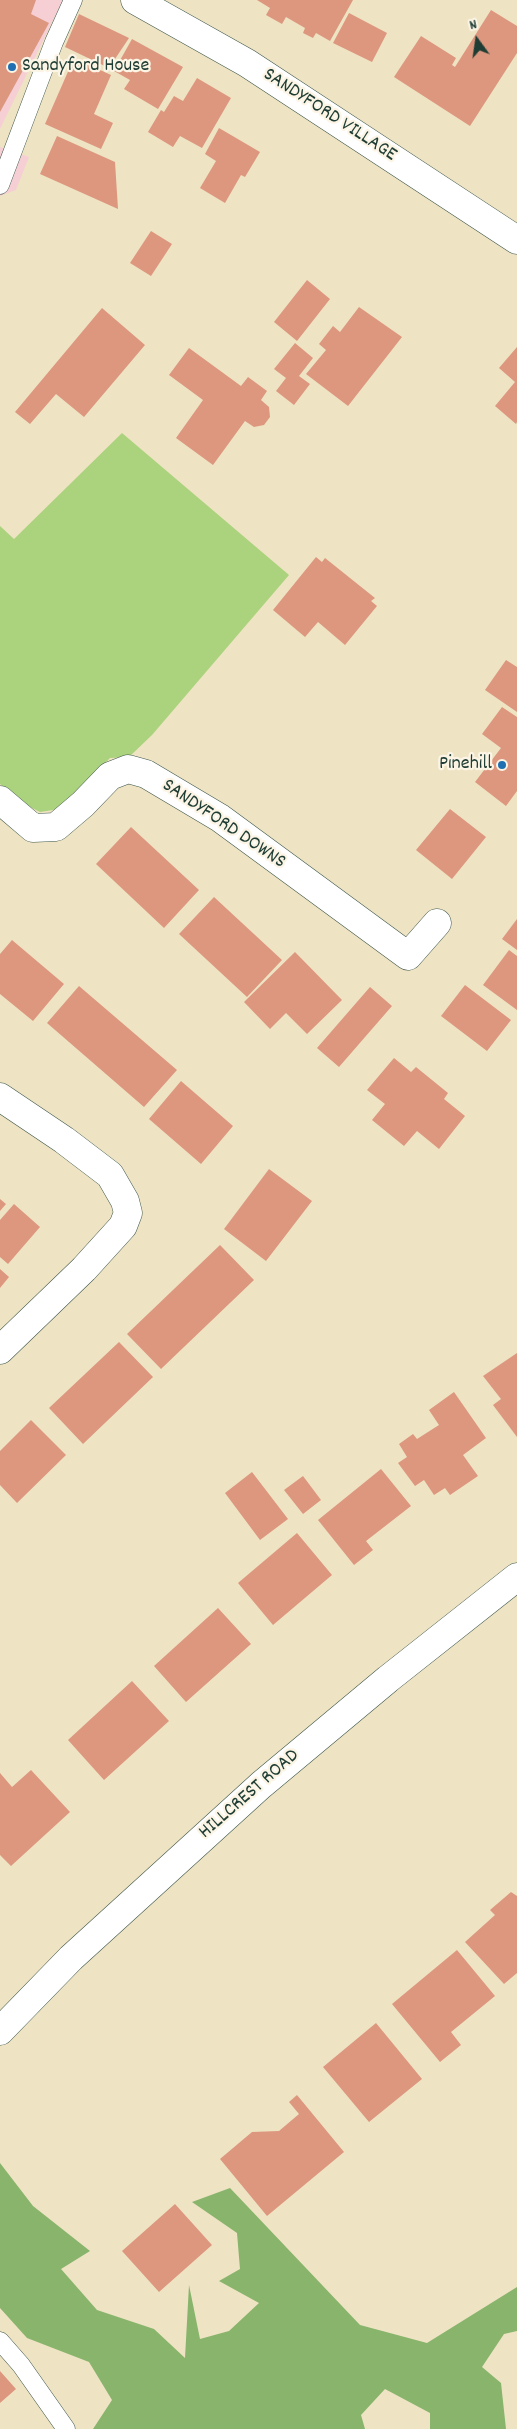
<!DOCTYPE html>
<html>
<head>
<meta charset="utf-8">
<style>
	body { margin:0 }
	#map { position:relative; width:517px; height:2429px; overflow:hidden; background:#eee3c3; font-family:Dekko,sans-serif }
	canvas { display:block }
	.north { position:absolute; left:452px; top:15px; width:50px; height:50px; -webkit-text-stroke:4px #fcf5e5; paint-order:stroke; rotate:346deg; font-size:14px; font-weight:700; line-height:20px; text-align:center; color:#1f3d34 }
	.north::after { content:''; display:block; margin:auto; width:18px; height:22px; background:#1f3d34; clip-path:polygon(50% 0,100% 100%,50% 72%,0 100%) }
</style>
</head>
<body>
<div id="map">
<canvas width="517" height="2429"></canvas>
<div class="north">N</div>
</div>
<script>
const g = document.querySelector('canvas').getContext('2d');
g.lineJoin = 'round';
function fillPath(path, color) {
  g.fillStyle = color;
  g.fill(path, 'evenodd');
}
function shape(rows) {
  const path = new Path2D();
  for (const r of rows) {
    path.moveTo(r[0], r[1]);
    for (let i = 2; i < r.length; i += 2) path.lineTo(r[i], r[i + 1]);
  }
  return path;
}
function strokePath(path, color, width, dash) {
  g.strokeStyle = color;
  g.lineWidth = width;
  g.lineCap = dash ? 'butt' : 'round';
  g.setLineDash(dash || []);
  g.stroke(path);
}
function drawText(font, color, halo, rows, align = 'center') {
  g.font = font + ' Dekko,sans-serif';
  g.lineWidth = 4.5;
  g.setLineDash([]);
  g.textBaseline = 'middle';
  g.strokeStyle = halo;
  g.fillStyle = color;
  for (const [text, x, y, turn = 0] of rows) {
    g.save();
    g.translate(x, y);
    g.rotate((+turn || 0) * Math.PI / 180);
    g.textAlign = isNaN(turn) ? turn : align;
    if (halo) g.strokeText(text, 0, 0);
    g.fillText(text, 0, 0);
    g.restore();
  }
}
const built = shape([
	[0,0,63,0,0,129],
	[0,147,29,157,16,190,0,196]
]);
const green = shape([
	[122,433,289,575,152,735,129,757,110,758,65,804,53,810,40,812,28,806,0,784,0,526,14,539]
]);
const forest = shape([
	[0,2163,33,2206,90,2251,61,2269,97,2310,154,2329,185,2358,189,2285,200,2339,229,2331,259,2303,219,2281,240,2269,237,2233,192,2202,230,2188,360,2325,427,2343,517,2287,517,2331,504,2334,482,2367,501,2383,506,2429,430,2429,430,2413,385,2389,361,2415,365,2429,93,2429,112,2400,89,2362,27,2338,0,2308]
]);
const building = shape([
	[0,0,36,0,31,14,49,23,0,112],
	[257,0,353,0,330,41,316,33,313,38,303,33,305,28,286,17,282,24,266,15,270,8],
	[491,10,517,26,517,53,470,126,394,77,421,36,456,58,452,65,455,67],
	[349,13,387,33,372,62,333,43],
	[79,14,129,38,109,68,65,47],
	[132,39,183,67,158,109,124,89,130,80,114,71],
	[74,58,111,75,94,114,113,123,101,149,45,124],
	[197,78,231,98,202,148,180,136,173,147,148,132,161,110,164,112,174,96,183,101],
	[219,128,260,152,245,177,241,175,225,203,200,188,216,161,205,154],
	[57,136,115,162,118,209,40,174],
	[151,231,172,244,151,276,130,263],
	[307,280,330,299,297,341,274,322],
	[359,307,402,337,348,406,306,374,326,350,319,344,333,326,340,332],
	[102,308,145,345,84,417,56,394,30,424,15,412],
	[295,343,313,358,299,376,310,384,294,405,276,391,286,378,274,369],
	[517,347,517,422,516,424,495,406,515,382,499,368],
	[189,348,241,386,248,377,267,391,261,400,269,407,270,417,264,425,254,427,245,421,213,465,176,438,203,400,169,375],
	[316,557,322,562,325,558,375,598,371,601,377,606,345,645,318,622,305,637,273,610],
	[506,660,517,667,517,712,485,690],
	[502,707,517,717,517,791,506,806,475,782,501,748,482,734],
	[450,809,486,837,452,879,416,850],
	[131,827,199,890,164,928,96,864],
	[214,897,282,960,247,997,179,934],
	[517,919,517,950,502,939],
	[12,940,64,984,33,1021,0,994,0,954],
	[509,950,517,956,517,1010,483,985],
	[295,952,342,1000,307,1034,286,1013,270,1029,244,1002],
	[465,985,511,1020,487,1051,441,1016],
	[79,986,177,1070,144,1107,47,1023],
	[370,987,392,1006,339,1067,317,1048],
	[394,1058,411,1072,416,1067,448,1093,444,1099,465,1116,439,1149,417,1131,404,1146,372,1120,385,1104,367,1090],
	[181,1081,233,1126,201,1164,149,1119],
	[269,1169,312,1201,266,1261,224,1229],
	[0,1199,6,1204,0,1211],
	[14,1204,40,1227,8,1264,0,1257,0,1220],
	[220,1245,254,1280,161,1369,127,1334],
	[0,1269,9,1277,0,1288],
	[119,1342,153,1377,83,1444,49,1408],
	[517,1353,517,1437,493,1405,501,1399,483,1376],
	[454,1392,486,1438,463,1455,478,1476,450,1495,445,1488,434,1495,424,1480,415,1486,398,1463,407,1457,399,1444,413,1434,417,1439,439,1425,429,1410],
	[31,1420,66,1455,17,1503,0,1485,0,1451],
	[381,1469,411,1506,366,1541,373,1550,354,1565,318,1520],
	[252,1472,288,1519,260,1540,225,1493],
	[303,1476,321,1500,303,1514,284,1490],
	[297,1533,332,1575,273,1625,238,1583],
	[218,1608,251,1644,186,1702,154,1666],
	[132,1681,169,1721,104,1780,68,1740],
	[31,1770,70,1812,11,1866,0,1855,0,1773,12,1787],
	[511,1892,517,1896,517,1973,504,1984,465,1942,495,1915,490,1910],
	[457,1950,495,1996,451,2032,461,2045,440,2062,392,2004],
	[376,2023,422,2079,369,2122,323,2067],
	[297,2095,344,2152,267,2216,220,2159,252,2132,279,2131,299,2114,289,2102],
	[175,2204,212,2245,159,2292,122,2251],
	[0,2371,16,2389,0,2403]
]);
const service = shape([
	[0,185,54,42,73,0],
	[0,2341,21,2365,66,2429]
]);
const minor = shape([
	[0,800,33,828,56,827,83,804,110,776,128,769,146,774,220,818,408,956,437,923],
	[0,1097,64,1140,110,1175,125,1201,128,1213,123,1226,84,1269,0,1350]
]);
const tertiary = shape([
	[135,0,247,63,517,240],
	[0,2031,71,1958,261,1785,388,1679,517,1577]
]);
const markers = [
	[12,67,5,"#1f6fb2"],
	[502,765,5,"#1f6fb2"]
];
const poiNames = [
	["Sandyford House",22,67],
	["Pinehill",492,765,"right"]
];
const streetNames = [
	["SANDYFORD VILLAGE",329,116,33],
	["SANDYFORD DOWNS",223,825,34],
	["HILLCREST ROAD",250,1795,-41]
];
fillPath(built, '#f6cfd5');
fillPath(green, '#abd27d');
fillPath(forest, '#88b46c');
fillPath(building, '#dd977e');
strokePath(service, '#3e5649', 19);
strokePath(minor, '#3e5649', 29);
strokePath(tertiary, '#3e5649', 29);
strokePath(service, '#fff', 18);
strokePath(minor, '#fff', 28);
strokePath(tertiary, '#fff', 28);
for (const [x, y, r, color] of markers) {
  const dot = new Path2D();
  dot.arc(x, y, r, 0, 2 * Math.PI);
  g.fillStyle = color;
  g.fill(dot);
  strokePath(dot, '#fcf5e5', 2);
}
drawText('20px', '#1f3d34', '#fcf5e5', poiNames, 'left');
drawText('20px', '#1f3d34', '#fcf5e5', streetNames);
</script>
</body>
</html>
